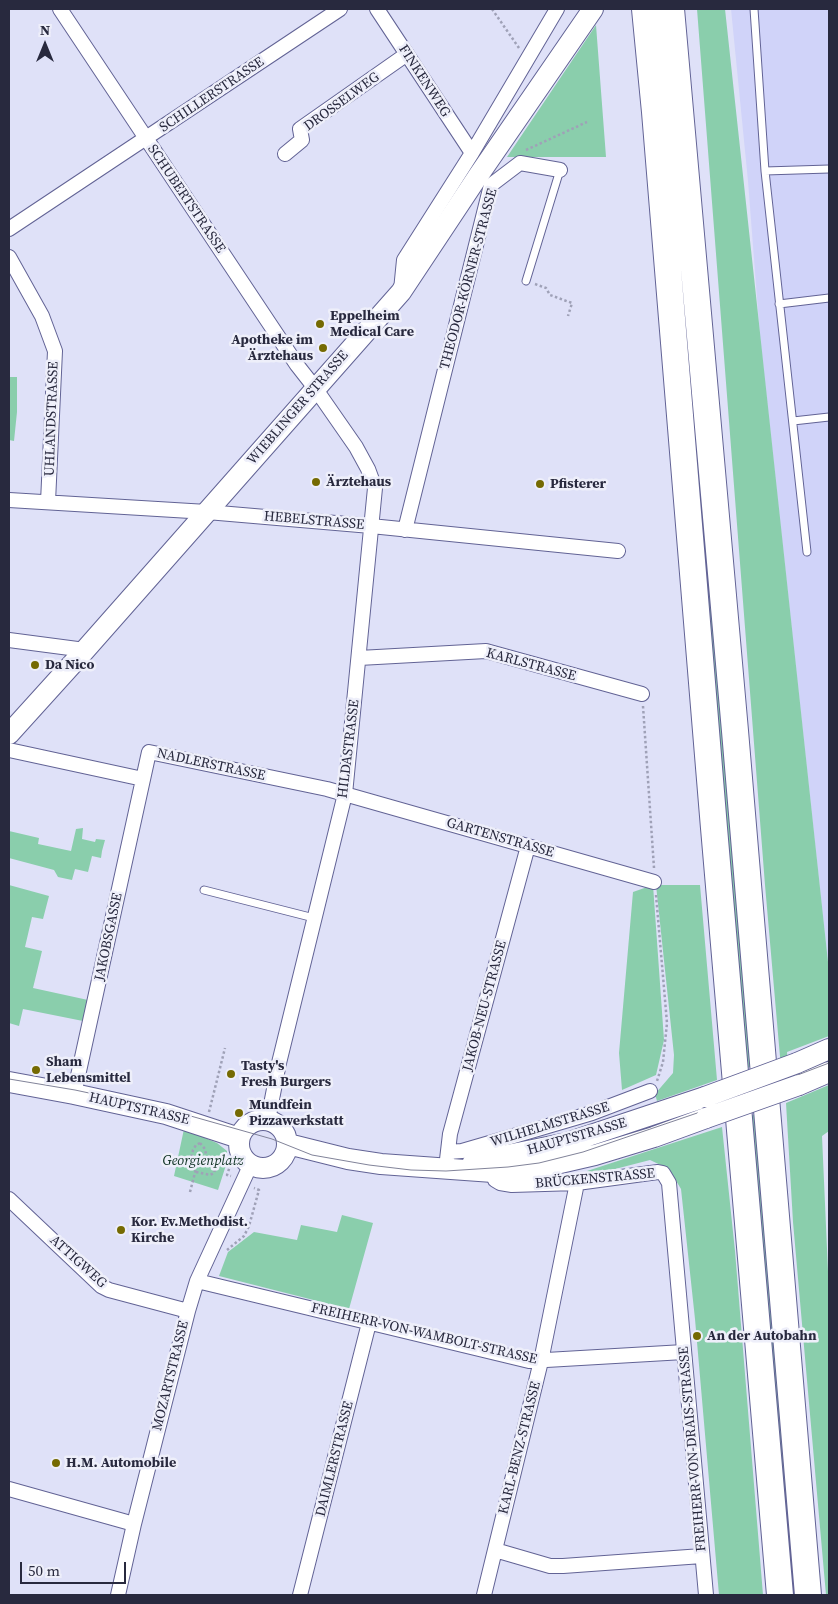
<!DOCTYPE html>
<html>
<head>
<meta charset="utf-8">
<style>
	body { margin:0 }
	#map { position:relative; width:838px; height:1604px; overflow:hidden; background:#dfe1f8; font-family:"Source Serif 4",serif }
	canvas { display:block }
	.frame { position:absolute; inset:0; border:10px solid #28293e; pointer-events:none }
	.north { position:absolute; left:20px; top:20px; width:50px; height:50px; -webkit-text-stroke:4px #eeeffa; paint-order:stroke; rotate:0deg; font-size:14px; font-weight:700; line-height:20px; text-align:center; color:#28293e }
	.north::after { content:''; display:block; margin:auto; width:18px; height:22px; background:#28293e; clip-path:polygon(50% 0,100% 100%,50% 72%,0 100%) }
	.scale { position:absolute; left:20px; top:1562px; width:106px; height:22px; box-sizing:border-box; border:2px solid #28293e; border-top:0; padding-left:6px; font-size:15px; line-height:18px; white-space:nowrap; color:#28293e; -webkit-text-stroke:4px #eeeffa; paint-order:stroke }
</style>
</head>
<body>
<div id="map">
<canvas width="838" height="1604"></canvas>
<div class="frame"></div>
<div class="north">N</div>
<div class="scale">50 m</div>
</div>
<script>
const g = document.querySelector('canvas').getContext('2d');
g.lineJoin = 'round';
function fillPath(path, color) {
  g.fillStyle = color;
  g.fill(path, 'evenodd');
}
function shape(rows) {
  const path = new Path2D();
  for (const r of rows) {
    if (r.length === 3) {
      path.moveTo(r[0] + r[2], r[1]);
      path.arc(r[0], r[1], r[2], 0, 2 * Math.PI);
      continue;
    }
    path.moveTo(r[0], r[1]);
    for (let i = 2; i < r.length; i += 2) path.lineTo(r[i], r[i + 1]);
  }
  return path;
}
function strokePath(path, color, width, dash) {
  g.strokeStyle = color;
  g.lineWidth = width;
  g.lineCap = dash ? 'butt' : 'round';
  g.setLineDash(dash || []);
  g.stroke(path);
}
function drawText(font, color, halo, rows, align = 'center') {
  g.font = font + ' "Source Serif 4",serif';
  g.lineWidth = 5;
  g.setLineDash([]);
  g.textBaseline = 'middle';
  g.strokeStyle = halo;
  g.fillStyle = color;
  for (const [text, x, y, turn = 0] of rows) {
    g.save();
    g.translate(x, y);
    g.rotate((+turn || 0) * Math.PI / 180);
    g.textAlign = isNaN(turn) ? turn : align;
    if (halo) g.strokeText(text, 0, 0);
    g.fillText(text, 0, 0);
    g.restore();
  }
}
const built = shape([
	[731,9,829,9,829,972,760,337,748,181]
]);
const green = shape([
	[654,9,660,9,752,1066,747,1068],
	[697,9,725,9,829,971,829,1036,787,1052,788,1066,781,1068,765,885],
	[596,25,606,157,507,157],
	[9,377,17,377,17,412,14,441,9,440],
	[83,828,82,839,95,842,96,839,105,840,102,851,101,858,92,856,88,872,75,869,72,880,58,877,54,870,9,858,9,831,39,838,38,844,71,851,76,829],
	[9,885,49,896,43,919,32,917,25,947,42,951,33,988,88,1000,83,1021,23,1009,19,1026,9,1023],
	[653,885,664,1040,656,1075,622,1090,619,1053,633,892],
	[656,885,700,885,717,1080,657,1101,655,1094,673,1073,674,1055],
	[829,1085,829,1131,822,1136,829,1294,829,1595,826,1595,793,1222,786,1103],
	[756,1114,797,1595,792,1595,751,1116],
	[722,1127,735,1251,763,1595,719,1595,695,1319,681,1189,669,1169,650,1160,588,1176,587,1171],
	[184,1129,217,1143,227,1151,227,1162,218,1190,174,1176],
	[342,1215,373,1223,349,1309,219,1276,228,1252,254,1232,297,1240,301,1225,337,1232]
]);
const path = shape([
	[492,9,519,48],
	[526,150,587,122],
	[535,284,546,288,550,295,572,303,568,316],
	[643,706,654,868],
	[656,895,667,1023,663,1062,657,1081],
	[209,1112,225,1048],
	[200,1143,205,1149,207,1159,230,1166,227,1175,231,1176],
	[200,1143,196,1145,193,1150,191,1159,192,1164,197,1165,203,1163,207,1159],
	[196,1172,210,1175,214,1173,215,1169,203,1163],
	[190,1192,197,1165],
	[227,1250,244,1236,249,1226,259,1190,254,1188]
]);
const lane = shape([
	[754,9,765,171,807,552],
	[765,171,829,169],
	[526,281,560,170],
	[779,304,829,298],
	[793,421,829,417],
	[204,890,314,918]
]);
const street = shape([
	[60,9,297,365,315,388,356,447,368,469,375,488,345,794,279,1063,268,1120],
	[377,9,472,153],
	[285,154,302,140,300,129,407,54],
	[9,229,340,9],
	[9,257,42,316,55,351,48,502],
	[401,290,404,260,472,153,557,9],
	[9,500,207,512,371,526,618,551],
	[405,530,491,185,520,163,560,170],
	[9,640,85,650],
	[359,658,486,651,642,694],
	[9,750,143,779],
	[74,1094,149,752,327,789,654,882],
	[448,1152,462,1151,524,1133,592,1113,650,1091],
	[446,1168,450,1134,528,846],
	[493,1172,495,1180,500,1183,512,1185,577,1183,658,1172,663,1173,669,1183,706,1595],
	[9,1199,101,1286,109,1290,188,1311],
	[197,1281,529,1361,684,1352],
	[9,1489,134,1524],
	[495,1550,550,1566,563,1566,702,1556],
	[118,1595,134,1524,188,1311,197,1281,250,1166],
	[300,1595,369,1323],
	[484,1595,541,1361,577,1183]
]);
const secondary = shape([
	[9,734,85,650,401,292,478,176,593,9],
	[797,1063,829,1049],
	[9,1082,74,1094,166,1114,239,1138],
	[799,1085,829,1072],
	[263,1144,24],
	[288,1144,348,1159,381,1164,493,1172,543,1167,595,1155,654,1137,706,1118],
	[473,1162,567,1143,705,1097]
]);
const highway = shape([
	[645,9,655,112,714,828,780,1595],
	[671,9,735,731,808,1595]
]);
const tram = shape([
	[9,1079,75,1090,173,1111,272,1139,312,1155,369,1165,411,1170,446,1171,508,1167,539,1163,583,1152,706,1110,829,1063]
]);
const secondaryBridge = shape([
	[705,1097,797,1063],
	[706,1118,799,1085]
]);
const markers = [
	[320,324,5,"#756a02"],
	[323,348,5,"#756a02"],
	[316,482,5,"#756a02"],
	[540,484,5,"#756a02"],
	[35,665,5,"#756a02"],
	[36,1070,5,"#756a02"],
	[231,1074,5,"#756a02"],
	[239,1113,5,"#756a02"],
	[121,1230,5,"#756a02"],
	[697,1336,5,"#756a02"],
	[56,1463,5,"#756a02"]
];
const streetNames = [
	["FINKENWEG",424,81,57],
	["SCHILLERSTRASSE",212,95,-34],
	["DROSSELWEG",342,102,-36],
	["SCHUBERTSTRASSE",186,199,56],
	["THEODOR-KÖRNER-STRASSE",469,279,-75],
	["WIEBLINGER STRASSE",298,408,-49],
	["UHLANDSTRASSE",52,419,-88],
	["HEBELSTRASSE",314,521,5],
	["KARLSTRASSE",531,665,15],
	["HILDASTRASSE",349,749,-83],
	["NADLERSTRASSE",211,765,12],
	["GARTENSTRASSE",500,838,16],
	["JAKOBSGASSE",109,937,-78],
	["JAKOB-NEU-STRASSE",485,1006,-75],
	["HAUPTSTRASSE",139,1109,13],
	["WILHELMSTRASSE",550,1125,-17],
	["HAUPTSTRASSE",577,1137,-16],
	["BRÜCKENSTRASSE",595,1179,-5],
	["ATTIGWEG",78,1262,42],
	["FREIHERR-VON-WAMBOLT-STRASSE",424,1334,13],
	["MOZARTSTRASSE",171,1376,-76],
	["KARL-BENZ-STRASSE",520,1448,-76],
	["FREIHERR-VON-DRAIS-STRASSE",693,1449,-95],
	["DAIMLERSTRASSE",335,1459,-76]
];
const poiNames = [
	["Eppelheim",330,316],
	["Medical Care",330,332],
	["Apotheke im",313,340,"right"],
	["Ärztehaus",313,356,"right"],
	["Ärztehaus",326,482],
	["Pfisterer",550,484],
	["Da Nico",45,665],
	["Sham",46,1062],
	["Lebensmittel",46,1078],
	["Tasty's",241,1066],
	["Fresh Burgers",241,1082],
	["Mundfein",249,1105],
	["Pizzawerkstatt",249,1121],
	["Kor. Ev.Methodist.",131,1222],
	["Kirche",131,1238],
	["An der Autobahn",707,1336],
	["H.M. Automobile",66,1463]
];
const parkNames = [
	["Georgienplatz",203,1161]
];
fillPath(built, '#d0d3f9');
fillPath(green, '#8aceac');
strokePath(lane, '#626395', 9);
strokePath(street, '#626395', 16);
strokePath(secondary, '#626395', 22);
strokePath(highway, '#626395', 28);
strokePath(path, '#9fa1b7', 2.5, [2.5, 2.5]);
strokePath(lane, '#fff', 7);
strokePath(street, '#fff', 14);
strokePath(secondary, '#fff', 20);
strokePath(highway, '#fff', 26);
strokePath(tram, '#818399', 1);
strokePath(secondaryBridge, '#626395', 22, []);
strokePath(secondaryBridge, '#fff', 20);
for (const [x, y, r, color] of markers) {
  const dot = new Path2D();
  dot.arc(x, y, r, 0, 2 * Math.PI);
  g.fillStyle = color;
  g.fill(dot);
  strokePath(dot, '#eeeffa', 2);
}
drawText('14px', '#28293e', '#eeeffa', streetNames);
drawText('bold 14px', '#28293e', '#eeeffa', poiNames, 'left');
drawText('italic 14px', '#0e3122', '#eeeffa', parkNames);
</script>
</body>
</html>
